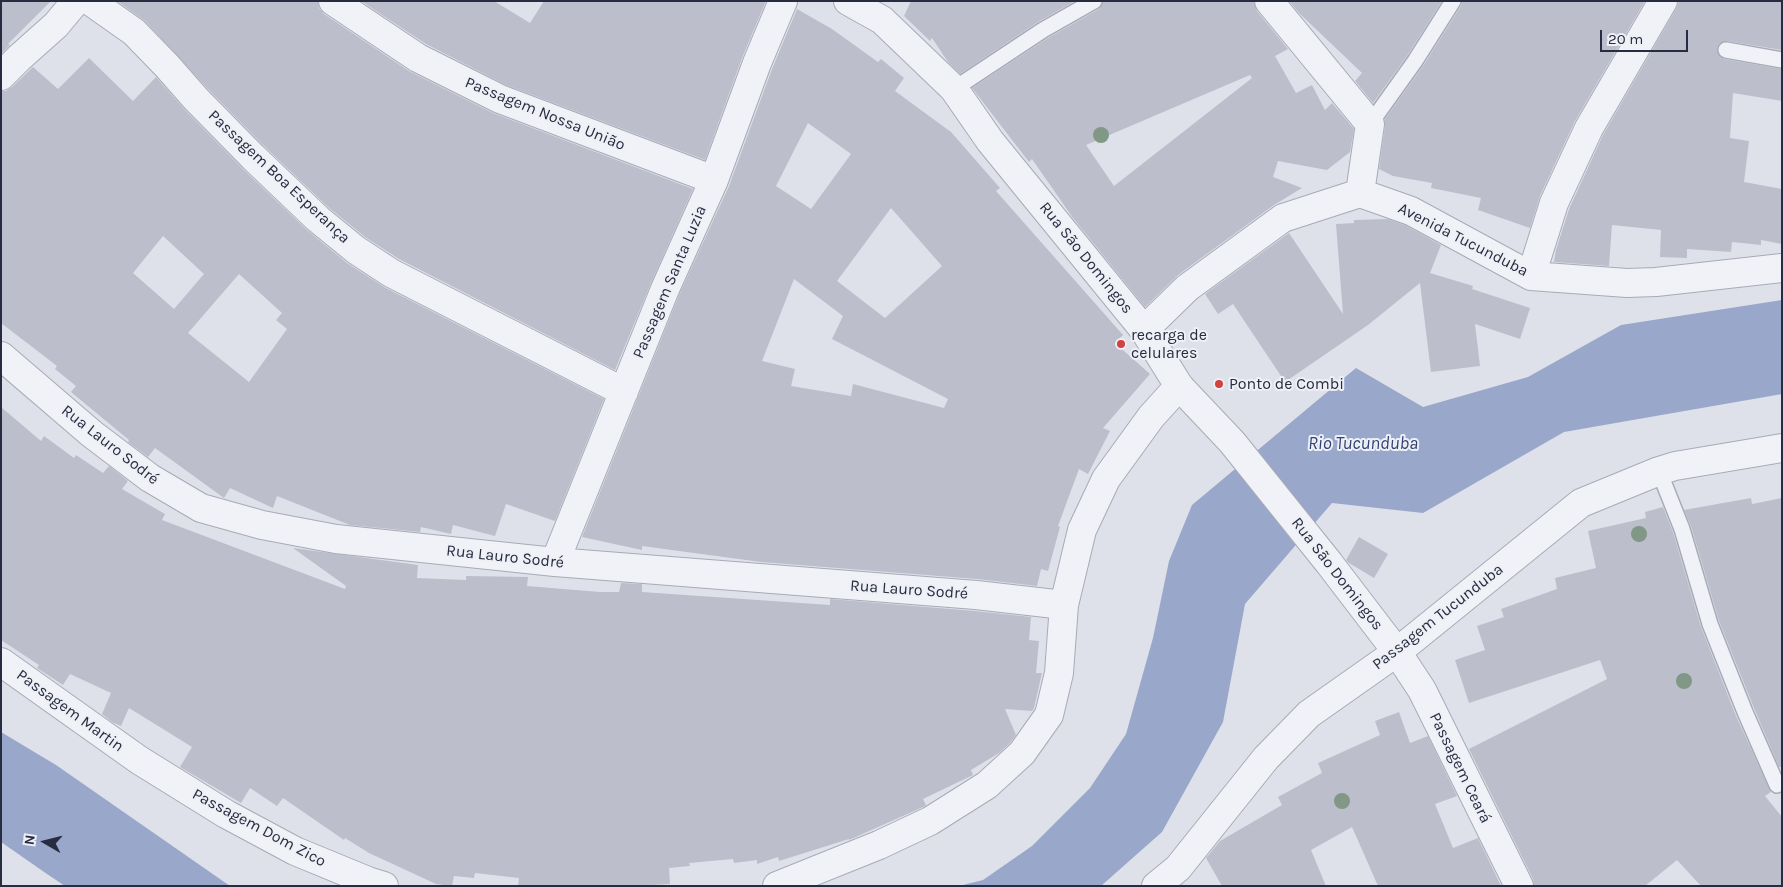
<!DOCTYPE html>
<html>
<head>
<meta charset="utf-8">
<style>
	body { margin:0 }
	#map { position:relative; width:1783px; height:887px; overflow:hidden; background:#dee1e9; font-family:Karla,sans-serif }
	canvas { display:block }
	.frame { position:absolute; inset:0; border:2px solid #272c40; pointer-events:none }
	.north { position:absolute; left:20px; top:817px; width:50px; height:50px; -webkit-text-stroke:4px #eef0f6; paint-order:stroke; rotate:278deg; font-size:14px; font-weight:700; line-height:20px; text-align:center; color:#272c40 }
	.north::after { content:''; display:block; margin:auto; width:18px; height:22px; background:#272c40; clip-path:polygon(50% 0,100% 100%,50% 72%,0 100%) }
	.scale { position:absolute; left:1600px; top:30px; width:88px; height:22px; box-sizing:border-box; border:2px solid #272c40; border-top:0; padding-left:6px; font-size:15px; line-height:18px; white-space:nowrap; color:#272c40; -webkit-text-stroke:4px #eef0f6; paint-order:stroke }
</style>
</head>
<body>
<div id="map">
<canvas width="1783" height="887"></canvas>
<div class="frame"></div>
<div class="north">N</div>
<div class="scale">20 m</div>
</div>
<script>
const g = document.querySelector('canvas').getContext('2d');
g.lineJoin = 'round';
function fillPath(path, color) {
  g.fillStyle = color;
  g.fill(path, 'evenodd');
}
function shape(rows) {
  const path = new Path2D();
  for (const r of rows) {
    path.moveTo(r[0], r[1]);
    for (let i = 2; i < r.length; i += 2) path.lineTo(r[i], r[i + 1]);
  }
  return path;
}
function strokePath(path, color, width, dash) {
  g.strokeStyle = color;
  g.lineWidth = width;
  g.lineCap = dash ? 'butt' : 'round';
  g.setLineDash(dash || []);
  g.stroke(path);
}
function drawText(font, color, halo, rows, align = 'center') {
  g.font = font + ' Karla,sans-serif';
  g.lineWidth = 4;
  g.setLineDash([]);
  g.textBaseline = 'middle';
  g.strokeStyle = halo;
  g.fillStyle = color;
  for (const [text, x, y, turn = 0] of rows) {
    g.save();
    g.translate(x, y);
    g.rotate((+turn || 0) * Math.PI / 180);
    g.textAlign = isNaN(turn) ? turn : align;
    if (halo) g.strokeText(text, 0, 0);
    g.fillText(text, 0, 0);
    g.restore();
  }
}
const water = shape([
	[1782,300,1782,394,1564,432,1423,513,1332,503,1245,604,1223,722,1162,832,1101,886,959,886,983,880,1032,846,1090,788,1126,734,1153,638,1169,561,1192,505,1356,368,1423,407,1528,377,1621,325],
	[1,732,56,765,230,886,65,886,47,874,1,842]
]);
const building = shape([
	[1,1,51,1,8,44,10,45,1,54],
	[117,1,318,1,319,8,324,14,409,71,493,113,693,189,651,283,615,370,399,259,365,237,328,207,264,146,207,88,145,21],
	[361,1,494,1,530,23,544,1,766,1,742,58,705,160,506,85,426,44],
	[911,1,1075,1,1038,22,960,74,948,62,932,38,930,41,904,16],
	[1103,1,1254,1,1257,11,1288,49,1275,56,1296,93,1312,85,1325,110,1332,103,1354,129,1350,152,1327,170,1278,161,1273,177,1302,188,1274,205,1178,275,1145,307,1073,218,1032,159,1029,162,972,88,1048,38,1099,9],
	[1250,75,1252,78,1114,186,1086,145],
	[1289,1,1442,1,1407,56,1373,103,1355,81,1362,73,1300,14],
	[1462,1,1645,1,1575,121,1540,196,1530,228,1478,210,1481,198,1431,188,1432,183,1393,176,1379,169,1385,126,1385,119,1423,66,1461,6],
	[1679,1,1782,1,1782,50,1727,41,1719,44,1717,49,1720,57,1724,59,1782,69,1782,101,1733,93,1730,138,1749,141,1744,182,1782,189,1782,244,1761,240,1761,245,1732,242,1731,252,1687,249,1687,258,1660,257,1661,230,1612,225,1609,266,1554,262,1556,250,1569,209,1603,135,1676,9],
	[797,9,832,29,878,62,881,59,904,78,895,91,951,132,1000,188,996,191,1123,335,1115,343,1150,374,1103,428,1110,431,1088,474,1079,469,1058,526,1060,527,1048,571,1041,569,1037,586,977,579,761,562,642,546,642,550,582,537,679,295,729,186,772,69],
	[808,123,851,154,811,209,776,186],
	[891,208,942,266,885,318,837,281],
	[794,279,843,316,832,339,948,399,944,408,853,384,851,396,791,386,795,369,762,361],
	[89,58,133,101,156,77,185,110,242,168,307,230,347,263,384,287,604,399,555,521,506,504,495,536,453,525,451,534,421,527,420,532,350,525,277,496,273,508,230,488,224,498,155,448,148,457,128,442,129,440,71,392,76,386,55,369,57,366,1,323,1,91,6,91,12,87,33,67,58,89],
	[163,236,204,274,174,309,133,273],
	[239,274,282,313,276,320,287,329,249,382,188,333],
	[1388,219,1405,225,1441,245,1430,273,1473,286,1472,289,1530,308,1520,339,1475,324,1480,366,1431,372,1420,283,1368,325,1285,382,1233,304,1218,314,1205,294,1289,233,1343,314,1336,224,1354,223,1354,220],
	[1,407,41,441,44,436,74,458,76,455,103,473,109,466,128,481,122,489,165,514,162,520,345,589,346,586,293,548,418,565,417,578,466,580,466,576,528,577,527,586,600,592,619,592,621,583,642,584,642,592,830,605,830,599,975,611,1031,617,1029,640,1039,641,1036,673,1042,673,1034,708,1032,711,1005,709,1016,735,1010,743,999,753,971,770,973,775,923,799,926,805,923,807,849,840,849,839,779,861,778,857,757,864,757,860,734,863,733,859,689,863,690,866,669,868,670,884,635,886,518,886,519,878,475,873,474,878,454,876,452,886,436,884,369,853,345,838,344,840,283,798,277,806,250,788,241,803,180,767,192,747,129,708,121,726,112,722,102,714,111,693,70,674,63,685,37,668,39,665,1,640],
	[1751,498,1752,504,1782,498,1782,767,1779,767,1754,708,1719,621,1691,526,1684,510],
	[1663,507,1673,532,1701,627,1736,716,1771,792,1765,796,1782,817,1782,886,1701,886,1677,860,1645,886,1534,886,1533,879,1469,749,1607,679,1600,660,1469,703,1455,660,1485,650,1477,626,1504,617,1501,609,1557,589,1555,578,1596,568,1588,531,1646,518,1645,512],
	[1359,537,1388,554,1374,578,1349,563,1346,560],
	[1399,712,1410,743,1428,736,1457,796,1435,804,1453,848,1478,838,1501,886,1378,886,1352,827,1311,850,1326,886,1222,886,1206,858,1220,841,1282,805,1278,797,1322,773,1318,763,1380,735,1375,721]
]);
const service = shape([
	[1726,50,1782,60],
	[954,89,1043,30,1094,1],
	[1370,124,1415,61,1453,1],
	[1659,471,1682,529,1710,624,1745,712,1777,785]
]);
const minor = shape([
	[90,1,134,32,167,66,196,99,253,157,318,219,356,250,391,273,624,392],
	[333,1,418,58,500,99,714,180],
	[1269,1,1370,124,1360,193],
	[1,76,19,58,56,25,76,1],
	[1531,276,1554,203,1589,128,1663,1],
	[1144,330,1187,288,1283,218,1360,193,1411,211,1531,276,1627,283,1656,282,1782,268],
	[1,356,92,434,150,478,201,508,262,525,336,539,555,562,976,595,1064,605],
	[555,562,665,289,714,180,757,63,783,1],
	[1,662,139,760,226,814,295,851,368,881,384,886],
	[777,886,879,845,930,821,987,785,1022,753,1049,715,1059,673,1064,605,1082,530,1106,479,1151,417,1179,386],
	[1156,886,1178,868,1266,758,1309,714,1397,652,1422,690,1519,886]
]);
const tertiary = shape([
	[848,1,882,20,954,89,990,141,1144,330,1179,386,1232,442,1329,563,1397,652,1581,503,1659,471,1675,466,1782,448]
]);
const trees = [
	[1101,135],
	[1639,534],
	[1684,681],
	[1342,801]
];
const markers = [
	[1121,344,5,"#d3423e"],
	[1219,384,5,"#d3423e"]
];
const streetNames = [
	["Passagem Nossa União",545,114,22],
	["Passagem Boa Esperança",279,177,43],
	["Avenida Tucunduba",1463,240,27],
	["Rua São Domingos",1086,258,51],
	["Passagem Santa Luzia",670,282,-67],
	["Rua Lauro Sodré",110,445,38],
	["Rua Lauro Sodré",505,557,6],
	["Rua São Domingos",1337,574,52],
	["Rua Lauro Sodré",909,590,4],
	["Passagem Tucunduba",1438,617,-38],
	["Passagem Martin",70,711,36],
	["Passagem Ceará",1460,768,64],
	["Passagem Dom Zico",259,828,28]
];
const poiNames = [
	["recarga de",1131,335],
	["celulares",1131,353],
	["Ponto de Combi",1229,384]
];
const waterNames = [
	["Rio Tucunduba",1363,444]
];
fillPath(water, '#98a7ca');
fillPath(building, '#bcbfcb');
strokePath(service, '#a7abb6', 18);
strokePath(minor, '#a7abb6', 30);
strokePath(tertiary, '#a7abb6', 30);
strokePath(service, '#f1f2f7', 15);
strokePath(minor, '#f1f2f7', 28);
strokePath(tertiary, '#f1f2f7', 28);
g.fillStyle = '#809885';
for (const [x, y] of trees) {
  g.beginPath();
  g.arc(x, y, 8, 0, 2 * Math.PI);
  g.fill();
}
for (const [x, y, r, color] of markers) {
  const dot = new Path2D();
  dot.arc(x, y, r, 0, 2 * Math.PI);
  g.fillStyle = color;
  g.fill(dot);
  strokePath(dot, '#eef0f6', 2);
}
drawText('16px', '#272c40', '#eef0f6', streetNames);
drawText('16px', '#272c40', '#eef0f6', poiNames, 'left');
drawText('italic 18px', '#304275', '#eef0f6', waterNames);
</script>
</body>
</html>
